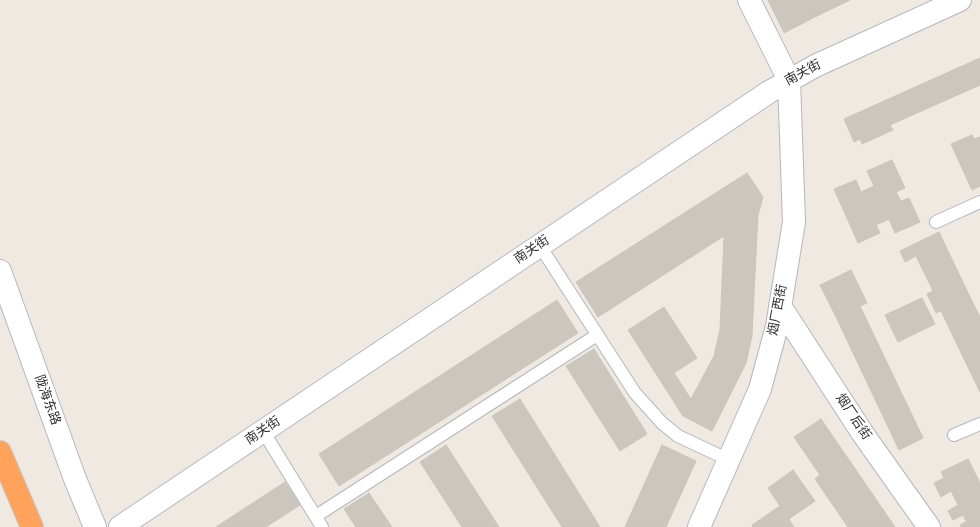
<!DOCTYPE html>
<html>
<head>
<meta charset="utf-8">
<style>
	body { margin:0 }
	canvas { display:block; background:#efe9e1 }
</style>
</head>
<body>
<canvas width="980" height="527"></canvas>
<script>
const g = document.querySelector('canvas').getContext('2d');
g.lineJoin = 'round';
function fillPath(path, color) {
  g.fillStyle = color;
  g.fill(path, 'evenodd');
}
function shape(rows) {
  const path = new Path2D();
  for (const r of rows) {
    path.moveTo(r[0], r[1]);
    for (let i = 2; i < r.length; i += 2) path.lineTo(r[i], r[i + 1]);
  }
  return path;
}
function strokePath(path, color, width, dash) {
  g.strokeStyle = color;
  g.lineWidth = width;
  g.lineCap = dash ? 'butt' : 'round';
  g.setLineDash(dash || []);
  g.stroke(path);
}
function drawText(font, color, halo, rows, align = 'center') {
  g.font = font + ' "DM Sans","Noto Sans SC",sans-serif';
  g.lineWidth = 3;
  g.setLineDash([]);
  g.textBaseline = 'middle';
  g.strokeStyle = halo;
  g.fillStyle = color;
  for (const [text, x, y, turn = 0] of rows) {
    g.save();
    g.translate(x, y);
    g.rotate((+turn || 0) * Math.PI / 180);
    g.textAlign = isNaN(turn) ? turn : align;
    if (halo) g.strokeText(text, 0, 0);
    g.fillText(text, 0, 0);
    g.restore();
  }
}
const building = shape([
	[768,0,804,0,813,18,784,33,768,0],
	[804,0,850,0,813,18,804,0],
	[980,58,980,85,890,125,893,130,862,144,860,139,854,142,844,119,980,58],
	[972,135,974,139,980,137,980,186,972,190,951,144,972,135],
	[892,160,905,188,896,192,901,201,909,198,920,222,895,233,889,219,876,225,880,233,858,243,834,189,856,180,861,192,874,186,867,171,892,160],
	[747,173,763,197,758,215,752,336,746,363,712,431,683,416,628,330,664,307,697,358,674,373,691,399,714,356,720,329,724,236,598,317,576,282,747,173],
	[939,232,970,297,936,313,927,294,933,291,916,256,905,262,900,251,939,232],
	[851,270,867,303,836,317,820,285,851,270],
	[970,297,980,317,980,392,941,311,970,297],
	[922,298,935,324,898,342,885,315,922,298],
	[557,300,578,333,339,486,319,454,557,300],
	[860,306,923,438,899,450,836,317,860,306],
	[594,349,647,434,620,451,566,366,594,349],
	[520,399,600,527,562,527,492,416,520,399],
	[821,419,895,527,848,527,815,479,820,475,794,437,821,419],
	[446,445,499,527,462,527,420,462,446,445],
	[662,445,696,461,666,527,625,527,662,445],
	[968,459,980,483,980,527,961,527,960,525,971,519,966,521,963,515,953,520,948,511,958,505,951,491,941,497,934,483,944,478,941,472,968,459],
	[793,470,815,501,789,519,794,527,753,527,752,525,780,506,768,488,793,470],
	[285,482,300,505,266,527,216,527,285,482],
	[369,493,392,527,356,527,344,509,369,493]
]);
const lane = shape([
	[936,222,980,202],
	[540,246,635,393,662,423,678,436,729,460],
	[263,431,322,527],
	[954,435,980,424],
	[316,516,597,335]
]);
const street = shape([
	[780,306,863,434,929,527],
	[699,527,760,389,777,326,794,222,789,80,749,0]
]);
const secondary = shape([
	[0,271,75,479,95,527],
	[120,527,769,92,815,66,960,0]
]);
const highway = shape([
	[0,452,32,527]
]);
const streetNames = [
	["南关街",803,73,-28],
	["南关街",532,250,-34],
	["烟厂西街",778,310,-79],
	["陇海东路",47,400,70],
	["烟厂后街",853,417,56],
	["南关街",263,431,-34]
];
fillPath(building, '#cbc7bf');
strokePath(building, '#cbc5ba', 1);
strokePath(lane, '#b4b7c1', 14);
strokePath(street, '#b4b7c1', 24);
strokePath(secondary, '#b4b7c1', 24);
strokePath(highway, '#c9c9c9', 24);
strokePath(lane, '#fff', 12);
strokePath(street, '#fff', 22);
strokePath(secondary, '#fff', 22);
strokePath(highway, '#ffa35c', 22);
drawText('13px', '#2e2e2e', '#fff', streetNames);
</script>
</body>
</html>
